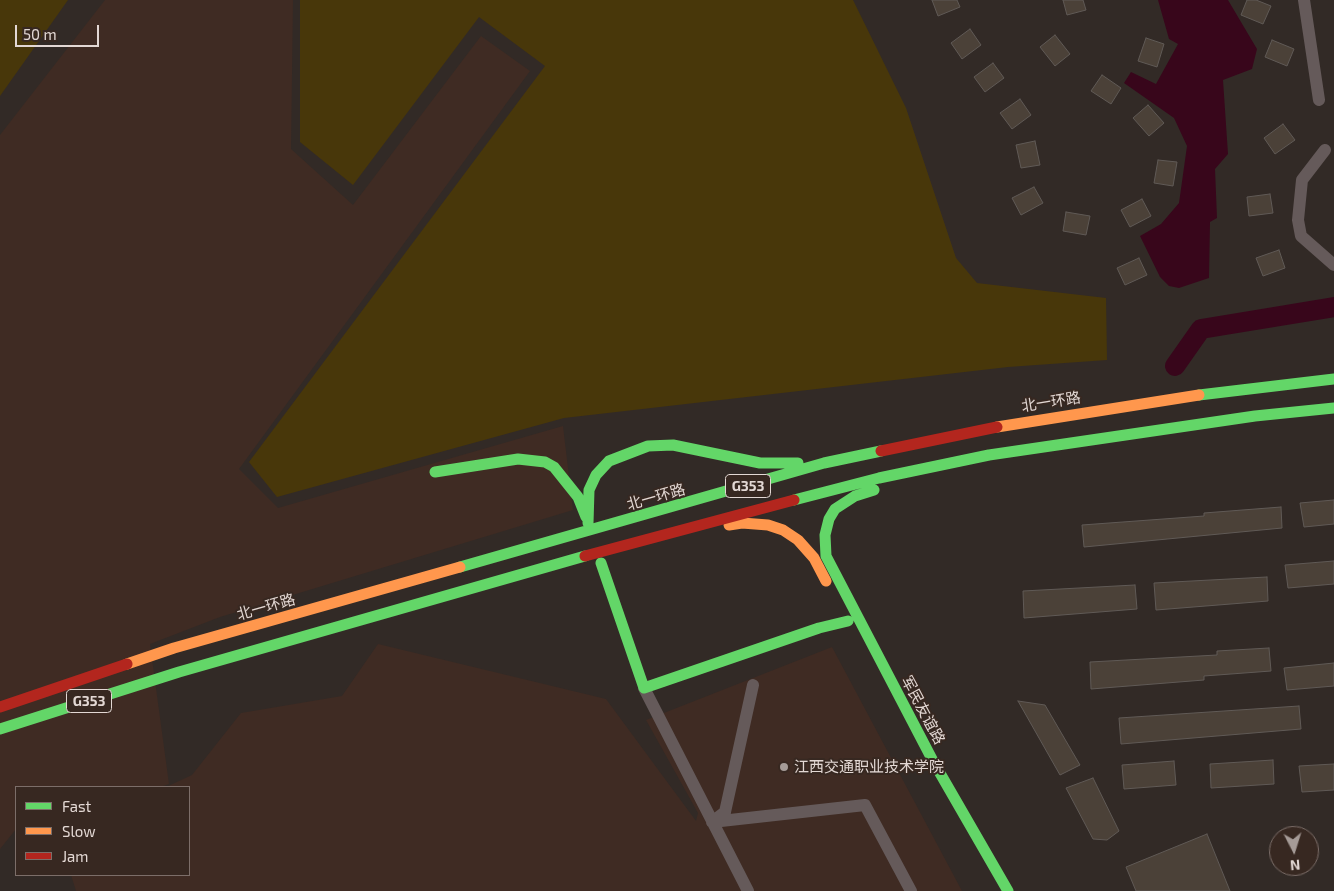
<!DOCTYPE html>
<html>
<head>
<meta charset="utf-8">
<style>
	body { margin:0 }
	#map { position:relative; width:1334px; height:891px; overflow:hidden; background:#322a26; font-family:"Exo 2",sans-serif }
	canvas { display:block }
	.legend { position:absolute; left:15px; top:786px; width:175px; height:90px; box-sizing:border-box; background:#372821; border:1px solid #7c6e69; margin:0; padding:6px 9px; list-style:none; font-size:15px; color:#e3d8d4 }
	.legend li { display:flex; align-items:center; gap:10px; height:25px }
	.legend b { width:25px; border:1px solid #7c6e69 }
	.north { position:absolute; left:1269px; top:826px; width:50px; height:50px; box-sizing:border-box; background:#372821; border:1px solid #7c6e69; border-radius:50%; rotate:175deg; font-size:14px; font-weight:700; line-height:20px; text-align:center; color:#e3d8d4 }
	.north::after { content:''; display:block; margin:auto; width:18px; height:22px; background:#a59b97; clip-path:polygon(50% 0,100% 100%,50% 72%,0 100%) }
	.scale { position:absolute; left:15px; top:25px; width:84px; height:22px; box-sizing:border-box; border:2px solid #e3d8d4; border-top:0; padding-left:6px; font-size:15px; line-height:18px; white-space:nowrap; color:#e3d8d4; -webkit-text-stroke:4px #372821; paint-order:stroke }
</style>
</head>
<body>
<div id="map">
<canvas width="1334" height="891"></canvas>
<ul class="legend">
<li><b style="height:6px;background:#63d668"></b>Fast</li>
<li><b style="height:6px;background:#ff974d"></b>Slow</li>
<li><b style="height:6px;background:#b3261e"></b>Jam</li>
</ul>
<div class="north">N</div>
<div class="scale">50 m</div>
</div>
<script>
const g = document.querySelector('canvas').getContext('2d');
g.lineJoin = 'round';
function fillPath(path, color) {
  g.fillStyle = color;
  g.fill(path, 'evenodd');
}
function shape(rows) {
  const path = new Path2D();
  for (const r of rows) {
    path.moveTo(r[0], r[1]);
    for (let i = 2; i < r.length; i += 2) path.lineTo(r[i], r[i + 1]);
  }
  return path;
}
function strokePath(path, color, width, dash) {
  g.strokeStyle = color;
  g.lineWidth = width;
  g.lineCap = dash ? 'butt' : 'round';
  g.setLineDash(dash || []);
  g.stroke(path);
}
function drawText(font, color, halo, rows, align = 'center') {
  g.font = font + ' "Exo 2","Noto Sans SC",sans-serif';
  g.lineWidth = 4;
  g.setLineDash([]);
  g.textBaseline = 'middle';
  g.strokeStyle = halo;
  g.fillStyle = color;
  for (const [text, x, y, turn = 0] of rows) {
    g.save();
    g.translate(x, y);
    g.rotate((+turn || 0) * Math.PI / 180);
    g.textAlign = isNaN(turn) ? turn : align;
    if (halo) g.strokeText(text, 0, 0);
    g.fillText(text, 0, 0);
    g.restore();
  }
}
const built = shape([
	[105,0,293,0,291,149,353,205,481,36,530,71,239,469,278,508,563,426,573,510,220,617,150,644,169,784,161,787,16,787,16,829,0,849,0,135],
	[378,644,606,699,696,821,698,813,646,720,832,647,962,891,76,891,71,875,189,875,189,787,166,787,192,775,241,713,342,696]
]);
const green = shape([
	[0,0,68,0,0,96],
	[300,0,853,0,906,108,956,258,977,283,1106,298,1107,360,1008,367,564,418,277,497,249,462,545,66,479,17,353,185,300,142]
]);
const water = shape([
	[1158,0,1228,0,1257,49,1252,69,1223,80,1228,154,1215,169,1217,218,1210,222,1209,278,1179,288,1169,286,1160,277,1140,236,1161,224,1179,203,1187,146,1174,118,1124,83,1131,72,1156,84,1178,44,1169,39]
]);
const river = shape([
	[1175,366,1201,329,1334,307]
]);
const building = shape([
	[932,0,957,0,960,7,938,16,932,0],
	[1063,0,1083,0,1086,10,1067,15,1063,0],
	[1247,0,1256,0,1271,6,1263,24,1241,15,1247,0],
	[970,29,981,45,962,59,951,43,970,29],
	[1055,35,1070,54,1055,66,1040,47,1055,35],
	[1146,38,1164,44,1157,67,1138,61,1146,38],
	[1272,40,1294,49,1287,66,1265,57,1272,40],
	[993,63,1004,78,985,92,974,77,993,63],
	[1102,75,1121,88,1111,104,1091,91,1102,75],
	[1020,99,1031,115,1012,129,1000,113,1020,99],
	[1148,105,1164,123,1149,136,1133,118,1148,105],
	[1283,124,1295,140,1275,154,1264,138,1283,124],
	[1035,141,1040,165,1021,168,1016,145,1035,141],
	[1158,160,1177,162,1173,186,1154,183,1158,160],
	[1034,187,1043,203,1021,215,1012,198,1034,187],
	[1270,194,1273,213,1249,216,1247,197,1270,194],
	[1142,199,1151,216,1130,227,1121,210,1142,199],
	[1066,212,1090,216,1086,235,1063,231,1066,212],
	[1279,250,1285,268,1263,276,1256,258,1279,250],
	[1139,258,1147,275,1125,285,1117,268,1139,258],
	[1334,500,1334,524,1304,527,1300,503,1334,500],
	[1281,507,1282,528,1084,547,1082,525,1204,516,1204,513,1281,507],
	[1334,561,1334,584,1288,588,1285,565,1334,561],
	[1267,577,1268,601,1156,610,1154,583,1267,577],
	[1135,585,1137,609,1024,618,1023,591,1135,585],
	[1269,648,1271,671,1204,676,1204,680,1091,689,1090,662,1217,655,1217,651,1269,648],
	[1334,663,1334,686,1287,690,1284,668,1334,663],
	[1018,701,1045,705,1080,765,1060,775,1018,701],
	[1299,706,1301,729,1121,744,1119,718,1299,706],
	[1273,760,1274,784,1211,788,1210,764,1273,760],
	[1174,761,1176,785,1124,789,1122,765,1174,761],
	[1334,764,1334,790,1302,792,1299,766,1334,764],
	[1093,778,1119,831,1107,840,1093,839,1066,788,1093,778],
	[1207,834,1230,891,1136,891,1126,867,1207,834]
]);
const street = shape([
	[1304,0,1319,100],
	[1325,150,1302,180,1298,220,1301,236,1334,265],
	[753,685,725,812,712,822,865,805,911,891],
	[644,688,748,891]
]);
const fast = shape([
	[1199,395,1334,379],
	[435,472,518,459,545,462,554,467,578,497,586,517],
	[874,490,855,496,835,509,829,519,825,535,826,556,933,761,1008,891],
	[794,500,879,478,989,455,1255,416,1334,408],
	[588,523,589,490,596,475,609,461,648,446,673,445,760,463,798,463],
	[601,563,644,688,819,628,848,621],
	[460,567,824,463,881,451],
	[0,729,179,672,585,556]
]);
const slow = shape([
	[997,427,1199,395],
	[729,525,742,523,768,525,783,530,798,540,814,558,826,581],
	[127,664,174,648,460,567]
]);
const jam = shape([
	[881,451,997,427],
	[585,556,794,500],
	[0,707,127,664]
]);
const markers = [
	[784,767,5,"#a59b97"]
];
const shields = [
	[748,486,45],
	[89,701,45]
];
const shieldNames = [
	["G353",748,486],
	["G353",89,701]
];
const streetNames = [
	["北一环路",1051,402,-9],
	["北一环路",656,497,-16],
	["北一环路",266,607,-16],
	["军民友谊路",923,710,62]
];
const poiNames = [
	["江西交通职业技术学院",794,767]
];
fillPath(built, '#3f2b23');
fillPath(green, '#48370a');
fillPath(water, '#38061b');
strokePath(river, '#38061b', 20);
fillPath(building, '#4b4138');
strokePath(building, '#605a56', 1);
strokePath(street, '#655a5a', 12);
strokePath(fast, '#63d668', 11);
strokePath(slow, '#ff974d', 11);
strokePath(jam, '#b3261e', 11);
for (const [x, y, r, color] of markers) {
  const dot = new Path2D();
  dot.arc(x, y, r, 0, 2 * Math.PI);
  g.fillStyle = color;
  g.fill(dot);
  strokePath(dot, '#372821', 2);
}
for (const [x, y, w] of shields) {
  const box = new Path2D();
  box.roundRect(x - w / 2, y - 11.5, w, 23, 4);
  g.fillStyle = '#372821';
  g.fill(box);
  strokePath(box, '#e3d8d4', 1);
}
drawText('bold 14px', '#e3d8d4', null, shieldNames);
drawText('15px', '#e3d8d4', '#372821', streetNames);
drawText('15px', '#e3d8d4', '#372821', poiNames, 'left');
</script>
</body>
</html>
